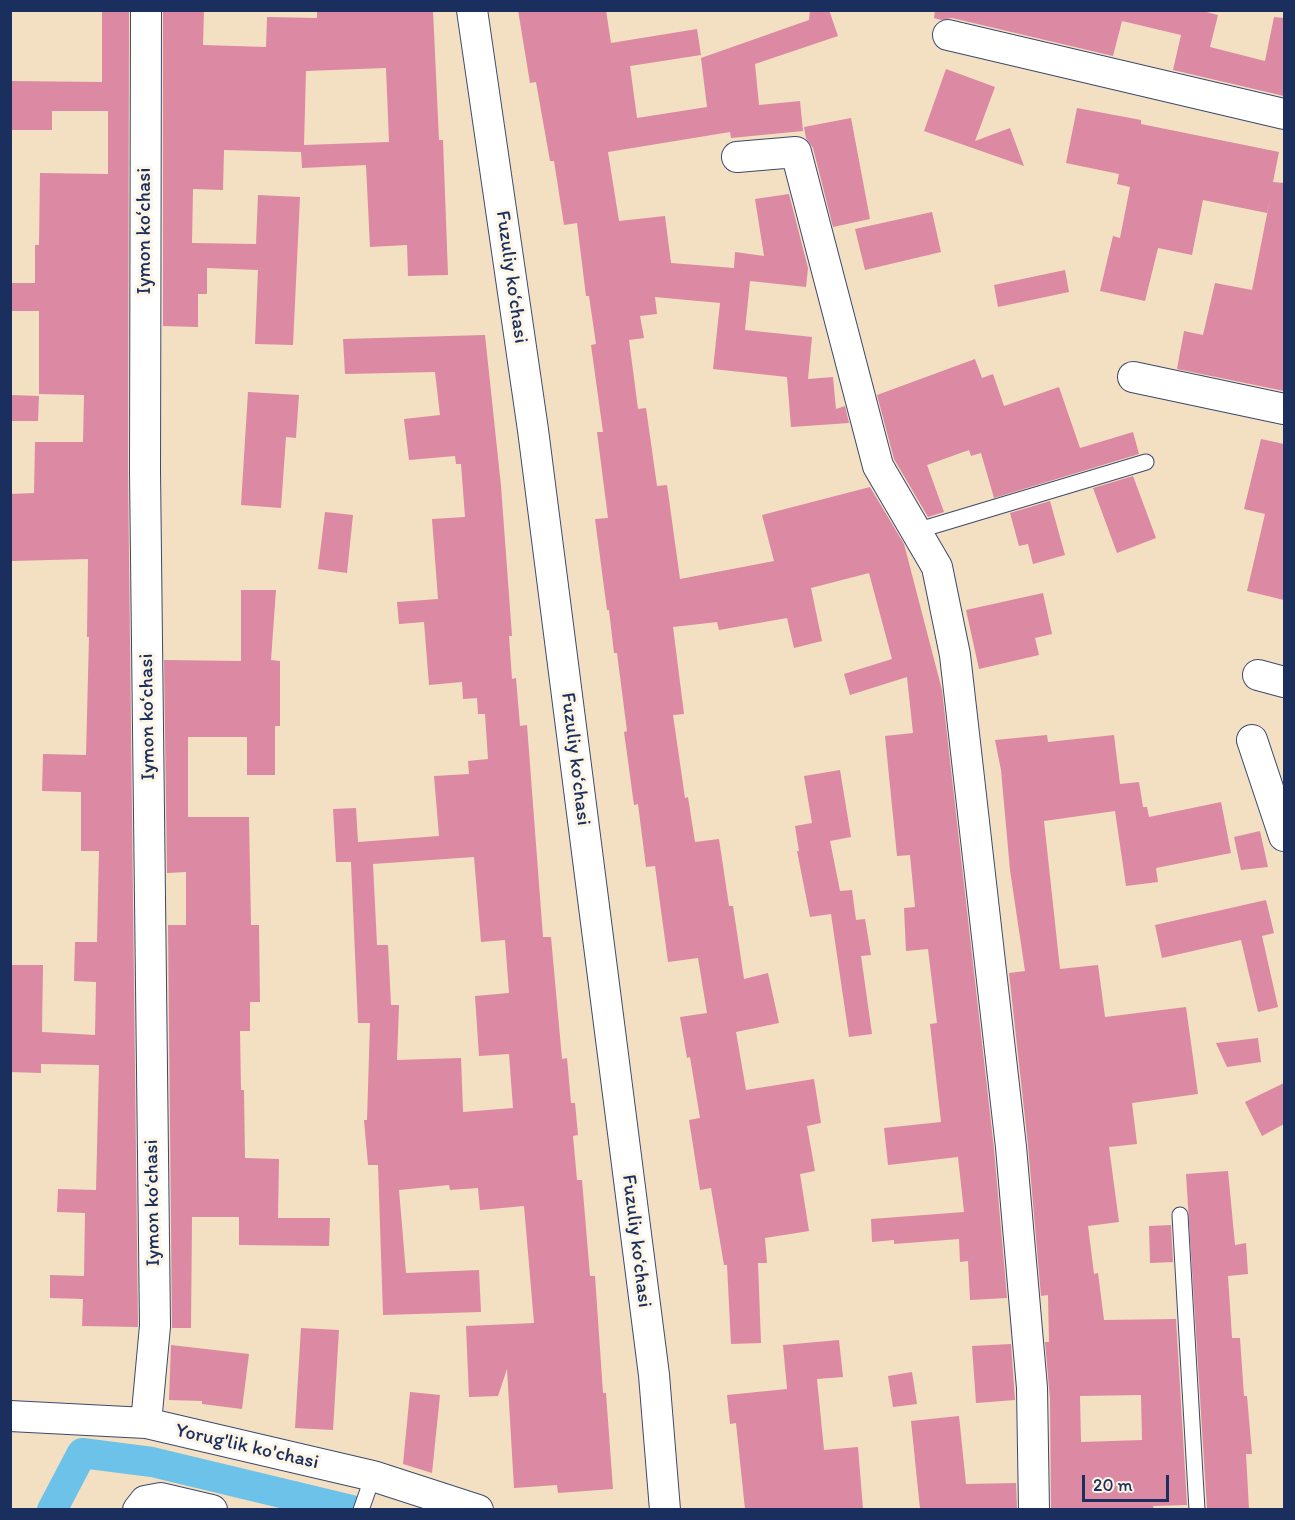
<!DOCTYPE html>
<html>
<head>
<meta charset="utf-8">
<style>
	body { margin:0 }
	#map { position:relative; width:1295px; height:1520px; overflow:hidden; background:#f3dfc1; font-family:Itim,sans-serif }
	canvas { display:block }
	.frame { position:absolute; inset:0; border:12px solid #1b2f5e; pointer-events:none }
	.scale { position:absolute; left:1082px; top:1475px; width:87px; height:27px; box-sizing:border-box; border:3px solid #1b2f5e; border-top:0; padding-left:8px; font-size:18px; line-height:21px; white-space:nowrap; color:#1b2f5e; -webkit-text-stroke:4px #fcf5e5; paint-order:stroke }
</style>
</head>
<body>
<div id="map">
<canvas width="1295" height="1520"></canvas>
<div class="frame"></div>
<div class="scale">20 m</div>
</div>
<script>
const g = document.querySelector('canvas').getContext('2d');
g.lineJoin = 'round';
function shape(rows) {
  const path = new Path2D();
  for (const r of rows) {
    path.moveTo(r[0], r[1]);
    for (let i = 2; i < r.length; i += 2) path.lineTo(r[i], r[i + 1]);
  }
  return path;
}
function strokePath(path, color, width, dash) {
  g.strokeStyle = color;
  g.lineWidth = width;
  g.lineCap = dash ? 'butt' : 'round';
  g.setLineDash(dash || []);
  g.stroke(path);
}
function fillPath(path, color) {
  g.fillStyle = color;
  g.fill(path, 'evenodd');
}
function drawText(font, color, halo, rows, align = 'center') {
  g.font = font + ' Itim,sans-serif';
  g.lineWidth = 6;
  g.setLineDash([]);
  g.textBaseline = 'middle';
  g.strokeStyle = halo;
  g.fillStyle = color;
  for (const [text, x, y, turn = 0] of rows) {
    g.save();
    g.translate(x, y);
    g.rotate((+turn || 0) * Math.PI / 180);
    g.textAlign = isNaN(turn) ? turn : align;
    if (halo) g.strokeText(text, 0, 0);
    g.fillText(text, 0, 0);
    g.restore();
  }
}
const canal = shape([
	[52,1510,82,1453,152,1462,352,1510]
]);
const building = shape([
	[102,10,129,10,128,471,138,1327,82,1326,83,1299,50,1298,50,1275,84,1276,85,1213,57,1212,58,1189,96,1190,99,1065,41,1064,41,1073,10,1072,10,965,43,965,42,1032,95,1035,96,982,74,981,75,942,97,942,99,851,81,851,81,792,42,791,43,754,86,755,89,637,87,637,88,559,12,561,10,533,10,494,34,493,35,442,83,442,84,395,39,394,39,311,10,311,10,283,35,283,35,245,39,245,40,173,108,174,108,111,52,111,52,130,10,130,10,81,102,82],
	[163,10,204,10,203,45,266,47,267,17,317,18,317,10,433,10,439,140,443,140,448,275,408,276,407,245,370,247,366,165,302,168,301,152,224,150,223,190,193,189,192,243,256,244,258,195,300,197,293,345,255,344,258,270,207,268,207,294,198,294,198,327,163,326],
	[386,68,389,142,304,145,306,71],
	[518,10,606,10,611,43,697,29,701,55,630,66,637,118,707,107,701,58,809,20,810,10,829,10,838,36,755,64,759,105,800,101,803,131,731,138,730,132,608,152,619,221,665,216,671,263,734,268,735,252,764,256,755,199,789,194,808,268,806,287,750,281,745,330,812,337,808,379,833,377,836,409,845,406,849,423,791,427,787,377,713,369,720,303,655,297,657,314,640,316,644,338,629,340,638,409,646,408,657,486,667,485,680,579,774,561,762,515,870,487,904,544,942,690,994,1149,1007,1298,970,1300,968,1261,960,1262,959,1239,894,1244,894,1240,872,1242,871,1219,964,1212,958,1157,888,1165,884,1128,941,1122,930,1024,937,1023,928,949,906,951,904,908,915,907,910,855,897,856,885,736,913,733,907,677,850,695,844,674,892,659,869,573,811,588,822,641,794,648,787,618,719,630,717,622,673,627,684,714,673,715,685,798,688,797,695,842,719,839,729,906,733,906,744,979,768,973,779,1023,736,1032,746,1090,814,1079,821,1123,807,1126,815,1171,800,1174,809,1231,765,1238,767,1263,758,1263,761,1343,731,1344,727,1265,724,1265,711,1188,700,1190,689,1120,700,1118,690,1057,687,1058,680,1017,707,1013,698,958,668,962,655,866,646,867,638,804,634,805,624,732,627,731,617,653,614,653,609,610,607,610,595,519,608,518,597,432,603,432,591,345,596,344,589,296,586,296,577,223,564,225,554,161,550,161,536,82,530,83],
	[935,10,1199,10,1218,15,1210,47,1265,61,1274,17,1284,18,1284,96,1173,70,1181,35,1122,21,1113,56,952,18,941,20,934,18],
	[946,69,995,87,975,141,1010,128,1024,166,924,131],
	[1077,108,1141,120,1141,124,1279,152,1273,182,1284,183,1284,391,1177,369,1184,331,1203,335,1215,283,1252,290,1270,199,1267,213,1203,200,1192,255,1158,248,1145,301,1100,291,1113,236,1120,238,1130,187,1117,184,1119,174,1066,163],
	[851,118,870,219,833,227,813,148,806,138,804,127],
	[932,212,941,252,865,270,855,229],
	[1065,270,1069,292,998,307,994,285],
	[485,335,501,486,512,636,509,636,512,679,516,678,520,726,527,725,543,937,551,937,562,1059,567,1058,571,1103,575,1103,578,1135,573,1136,577,1180,582,1180,590,1276,595,1276,603,1393,606,1393,613,1489,558,1493,557,1485,514,1488,507,1369,498,1396,469,1397,466,1326,534,1323,524,1206,480,1210,478,1188,450,1190,449,1185,399,1190,406,1273,479,1270,481,1312,383,1315,378,1165,368,1165,364,1120,367,1120,370,1023,358,1023,351,862,336,862,333,809,356,808,358,842,439,836,434,776,469,774,468,761,488,759,485,714,478,714,477,698,463,699,462,682,429,685,424,622,399,624,397,602,438,599,432,519,465,517,461,464,456,464,455,456,409,460,404,419,440,415,435,372,345,374,343,339],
	[474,857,481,942,505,940,509,993,475,996,479,1056,509,1054,513,1108,463,1112,461,1058,397,1060,399,1005,391,1005,388,945,377,945,373,864],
	[975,359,982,378,993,374,1004,406,1059,387,1080,448,1133,432,1139,454,994,498,981,453,971,456,969,450,927,465,944,512,928,517,894,459,877,395],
	[248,392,299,395,296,438,286,437,281,508,241,505],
	[10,395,39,396,38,421,10,421],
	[1261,439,1284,444,1284,600,1247,591,1265,514,1244,509],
	[1133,476,1156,538,1117,553,1093,488],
	[1050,501,1065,555,1033,564,1028,544,1019,546,1010,513],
	[325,512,353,515,347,573,318,569],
	[241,590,276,590,271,660,280,661,280,726,275,726,275,775,247,775,247,737,188,737,188,817,249,817,251,925,259,925,260,1002,250,1002,250,1031,240,1031,241,1090,244,1090,245,1158,279,1159,278,1218,330,1218,329,1246,239,1245,239,1217,192,1217,191,1328,172,1328,168,925,186,925,186,872,167,873,164,660,241,661],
	[1043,593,1052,634,1035,638,1039,655,979,669,966,610],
	[1047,735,1048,742,1114,735,1120,784,1139,782,1143,807,1147,807,1149,817,1221,802,1231,853,1156,868,1158,882,1126,886,1115,811,1044,821,1060,969,1098,965,1105,1017,1186,1007,1198,1094,1132,1103,1137,1144,1109,1147,1119,1222,1088,1226,1094,1274,1098,1273,1104,1320,1176,1319,1187,1505,1153,1506,1154,1509,1051,1509,1050,1399,1045,1342,1049,1342,1048,1295,1041,1296,1028,1145,1009,973,1025,971,1010,870,1001,770,995,740],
	[1141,1395,1142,1440,1081,1442,1080,1396],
	[840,770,851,837,830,841,840,891,852,890,856,920,865,919,871,955,861,956,872,1034,849,1037,831,914,810,917,797,851,799,851,795,826,812,823,804,776],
	[1260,831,1268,867,1241,870,1234,837],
	[1266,900,1274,933,1262,936,1278,1007,1258,1012,1241,940,1162,958,1155,925],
	[1258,1038,1261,1062,1227,1067,1216,1043],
	[1284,1083,1284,1124,1262,1136,1245,1102],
	[1228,1171,1235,1245,1246,1243,1248,1274,1228,1276,1232,1338,1240,1338,1244,1396,1247,1396,1252,1454,1246,1454,1249,1509,1207,1509,1186,1174],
	[1171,1225,1173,1262,1150,1263,1149,1226],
	[301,1328,339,1330,333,1430,295,1428],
	[839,1340,843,1377,817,1379,824,1450,858,1447,863,1509,745,1509,736,1423,730,1424,727,1395,787,1389,783,1345],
	[1011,1344,1015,1400,976,1403,972,1346],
	[171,1345,249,1354,242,1409,202,1404,202,1401,169,1400],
	[912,1372,917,1404,893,1407,888,1376],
	[410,1392,440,1395,432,1473,403,1464],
	[959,1416,966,1484,1016,1483,1017,1509,920,1509,911,1421]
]);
const lane = shape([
	[916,531,1146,462],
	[1180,1215,1197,1510],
	[361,1510,373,1476]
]);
const street = shape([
	[472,10,533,430,654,1375,665,1510],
	[948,35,1284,114],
	[737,157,796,152,878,466,937,567,955,655,1011,1147,1032,1388,1034,1510],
	[1133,377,1284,409],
	[1258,675,1284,682],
	[1252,740,1284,836],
	[10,1416,146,1423,373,1476,478,1510],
	[146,1423,155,1326,145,471,146,10],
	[138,1510,145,1501,161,1498,212,1510]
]);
const streetNames = [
	["Iymon koʻchasi",145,231,-90],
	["Fuzuliy koʻchasi",511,277,82],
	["Iymon koʻchasi",148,717,-91],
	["Fuzuliy koʻchasi",575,759,83],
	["Iymon koʻchasi",153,1203,-91],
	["Fuzuliy koʻchasi",636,1241,83],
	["Yorug'lik ko'chasi",247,1447,13]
];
strokePath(canal, '#6cc2e9', 30);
fillPath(building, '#dc89a3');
strokePath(lane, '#3b496d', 17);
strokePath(street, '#3b496d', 32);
strokePath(lane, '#fff', 15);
strokePath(street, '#fff', 30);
drawText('20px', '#1b2f5e', '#fcf5e5', streetNames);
</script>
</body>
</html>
